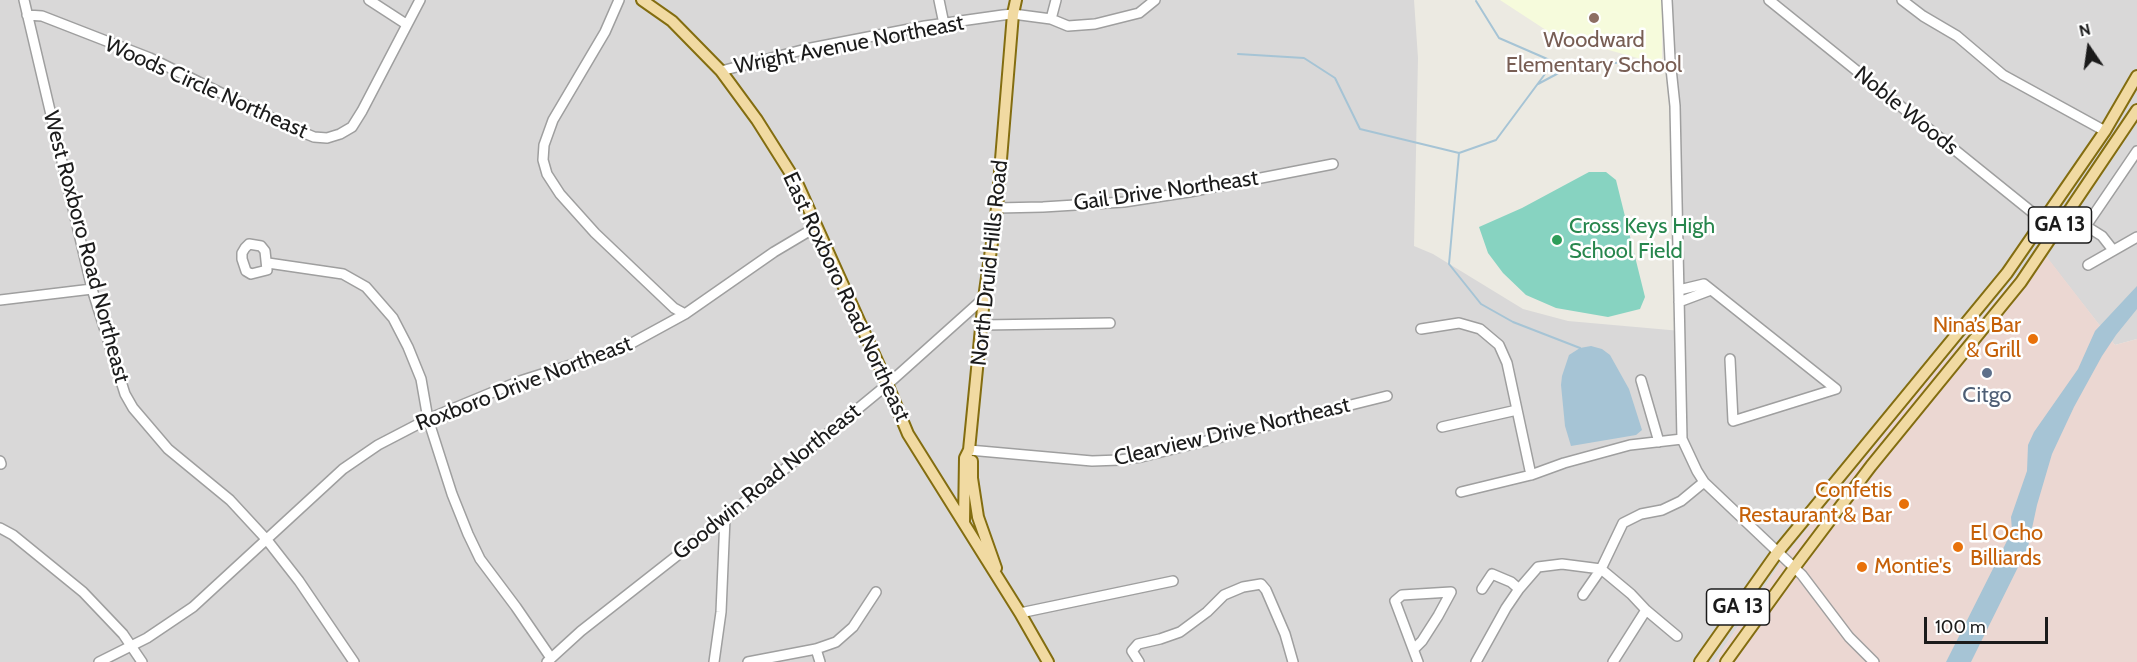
<!DOCTYPE html>
<html>
<head>
<meta charset="utf-8">
<style>
	body { margin:0 }
	#map { position:relative; width:2137px; height:662px; overflow:hidden; background:#eceae2; font-family:Cabin,sans-serif }
	canvas { display:block }
	.north { position:absolute; left:2059px; top:18px; width:60px; height:60px; -webkit-text-stroke:4px #fff; paint-order:stroke; rotate:347deg; font-size:16px; font-weight:700; line-height:24px; text-align:center; color:#1b1b1b }
	.north::after { content:''; display:block; margin:auto; width:21px; height:27px; background:#1b1b1b; clip-path:polygon(50% 0,100% 100%,50% 72%,0 100%) }
	.scale { position:absolute; left:1924px; top:617px; width:124px; height:27px; box-sizing:border-box; border:3px solid #1b1b1b; border-top:0; padding-left:8px; font-size:18px; line-height:21px; white-space:nowrap; color:#1b1b1b; -webkit-text-stroke:4px #fff; paint-order:stroke }
</style>
</head>
<body>
<div id="map">
<canvas width="2137" height="662"></canvas>
<div class="north">N</div>
<div class="scale">100 m</div>
</div>
<script>
const g = document.querySelector('canvas').getContext('2d');
g.lineJoin = 'round';
function fillPath(path, color) {
  g.fillStyle = color;
  g.fill(path, 'evenodd');
}
function shape(rows) {
  const path = new Path2D();
  for (const r of rows) {
    path.moveTo(r[0], r[1]);
    for (let i = 2; i < r.length; i += 2) path.lineTo(r[i], r[i + 1]);
  }
  return path;
}
function strokePath(path, color, width, dash) {
  g.strokeStyle = color;
  g.lineWidth = width;
  g.lineCap = dash ? 'butt' : 'round';
  g.setLineDash(dash || []);
  g.stroke(path);
}
function drawText(font, color, halo, rows, align = 'center') {
  g.font = font + ' Cabin,sans-serif';
  g.lineWidth = 5;
  g.setLineDash([]);
  g.textBaseline = 'middle';
  g.strokeStyle = halo;
  g.fillStyle = color;
  for (const [text, x, y, turn = 0] of rows) {
    g.save();
    g.translate(x, y);
    g.rotate((+turn || 0) * Math.PI / 180);
    g.textAlign = isNaN(turn) ? turn : align;
    if (halo) g.strokeText(text, 0, 0);
    g.fillText(text, 0, 0);
    g.restore();
  }
}
const residential = shape([
	[0,0,1414,0,1418,58,1414,246,1433,254,1523,309,1568,321,1681,331,1670,176,1673,0,2137,0,2137,339,2115,345,2039,248,1920,390,1786,555,1714,662,0,662]
]);
const commercial = shape([
	[2040,248,2115,345,2137,339,2137,662,1714,662,1786,555,1920,390]
]);
const education = shape([
	[1500,0,1662,0,1662,65,1552,34]
]);
const pitch = shape([
	[1589,172,1606,172,1616,180,1645,297,1640,309,1608,317,1556,308,1526,295,1503,273,1488,253,1479,227,1522,208]
]);
const water = shape([
	[2137,286,2137,309,2116,335,2102,356,2074,407,2052,454,2037,505,2028,547,1971,662,1946,662,2012,531,2011,517,2027,471,2028,445,2034,432,2078,369,2095,331],
	[1591,346,1602,349,1610,355,1629,389,1642,430,1636,435,1571,446,1565,426,1561,385,1562,376,1569,355,1580,348]
]);
const stream = shape([
	[1476,1,1499,38,1568,68,1538,84],
	[1238,54,1304,58,1335,78,1360,129,1459,153],
	[1580,348,1513,322,1481,304,1449,264,1459,153,1496,140,1548,70,1643,60]
]);
const minor = shape([
	[24,0,92,289,125,394,133,408,168,449,230,500,267,540,299,581,354,662],
	[369,0,406,24],
	[619,0,605,32,553,120,544,145,543,160,547,174,560,194,595,233,674,308,685,314],
	[939,0,944,24],
	[1667,0,1670,59,1675,106,1682,439,1697,471,1704,482,1802,575,1849,637,1874,662],
	[1769,0,2043,221],
	[1902,0,1923,16,1957,36,2003,75,2105,131],
	[27,15,42,16,150,58,292,128,314,137,327,138,340,134,352,127,362,111,420,0],
	[1051,19,1056,0],
	[721,71,806,49,925,26,1003,15,1013,14,1051,19,1068,26,1095,24,1139,13,1155,0],
	[997,208,1043,207,1124,202,1189,192,1333,164],
	[2063,222,2086,226,2102,236,2113,250],
	[2086,226,2137,151],
	[249,244,261,246,265,251,267,270,251,274,246,271,242,259,242,253,245,248,249,244],
	[268,263,343,274,366,287,393,318,408,347,421,379,428,419,452,494,468,534,480,559,516,607,551,658],
	[2088,265,2137,237],
	[1679,290,1704,284,1836,389,1733,421,1730,359],
	[0,300,92,289],
	[1679,302,1711,290],
	[983,325,1110,323],
	[1421,329,1459,323,1480,329,1499,345,1507,363,1531,475,1564,463,1630,445,1682,439],
	[1641,380,1659,442],
	[1442,427,1517,410],
	[969,450,1092,461,1120,460,1141,457,1387,396],
	[0,461,1,464],
	[1461,492,1531,475],
	[0,528,13,535,83,592,123,634,142,662],
	[1482,589,1492,574,1511,582,1519,589],
	[1583,595,1601,569,1623,523,1641,514,1662,510,1681,501,1704,482],
	[1646,610,1677,636],
	[1020,613,1173,581],
	[816,649,820,662],
	[1414,649,1422,641,1438,616,1451,592],
	[99,662,147,638,193,607,343,469,378,445,428,419,520,381,621,349,685,314,774,252,816,227],
	[547,662,581,631,725,518,888,384,984,298],
	[714,662,721,612,725,518],
	[748,662,816,649,836,642,853,627,876,592],
	[1139,662,1132,651,1138,644,1160,639,1180,632,1207,612,1224,595,1243,587,1261,584,1266,590,1285,634,1293,662],
	[1418,662,1395,601,1402,595,1451,592],
	[1476,662,1506,608,1519,589,1538,567,1562,564,1601,569,1631,594,1646,610,1613,662]
]);
const major = shape([
	[642,0,672,21,721,71,757,120,798,185,883,374,908,434,1020,613,1048,662],
	[972,461,972,478,978,517,996,568],
	[964,522,965,458,969,450,984,298,997,208,1013,14,1016,0],
	[1700,662,1777,553,2007,273,2105,131,2137,76],
	[1726,662,1794,568,1871,466,2021,282,2137,110]
]);
const markers = [
	[1594,18,6,"#8d6e63"],
	[1557,240,6,"#2e9e5b"],
	[2033,339,6,"#e8710a"],
	[1987,373,6,"#5c6f8a"],
	[1904,504,6,"#e8710a"],
	[1958,547,6,"#e8710a"],
	[1862,567,6,"#e8710a"]
];
const shields = [
	[2060,225,63],
	[1738,607,63]
];
const shieldNames = [
	["GA 13",2060,225],
	["GA 13",1738,607]
];
const educationNames = [
	["Woodward",1594,41],
	["Elementary School",1594,66]
];
const streetNames = [
	["Wright Avenue Northeast",849,45,-11],
	["Woods Circle Northeast",206,88,24],
	["Noble Woods",1906,111,39],
	["Gail Drive Northeast",1166,191,-8],
	["West Roxboro Road Northeast",86,247,75],
	["North Druid Hills Road",990,263,-84],
	["East Roxboro Road Northeast",846,297,65],
	["Roxboro Drive Northeast",524,384,-21],
	["Clearview Drive Northeast",1232,432,-13],
	["Goodwin Road Northeast",767,482,-39]
];
const leisureNames = [
	["Cross Keys High",1569,227],
	["School Field",1569,252]
];
const foodNames = [
	["Nina’s Bar",2021,326],
	["& Grill",2021,351],
	["Confetis",1892,491],
	["Restaurant & Bar",1892,516],
	["El Ocho",1970,534,"left"],
	["Billiards",1970,559,"left"],
	["Montie's",1874,567,"left"]
];
const serviceNames = [
	["Citgo",1987,396]
];
fillPath(residential, '#d9d8d8');
fillPath(commercial, '#ebd7d2');
fillPath(education, '#f6fbdc');
fillPath(pitch, '#87d3c1');
fillPath(water, '#a6c4d5');
strokePath(stream, '#a6c4d5', 2);
strokePath(minor, '#9f9f9f', 12);
strokePath(major, '#836d10', 14);
strokePath(minor, '#fff', 9);
strokePath(major, '#f1daa2', 10);
for (const [x, y, r, color] of markers) {
  const dot = new Path2D();
  dot.arc(x, y, r, 0, 2 * Math.PI);
  g.fillStyle = color;
  g.fill(dot);
  strokePath(dot, '#fff', 2);
}
for (const [x, y, w] of shields) {
  const box = new Path2D();
  box.roundRect(x - w / 2, y - 18, w, 36, 4.5);
  g.fillStyle = '#fff';
  g.fill(box);
  strokePath(box, '#1b1b1b', 1.5);
}
drawText('bold 21px', '#1b1b1b', null, shieldNames);
drawText('22px', '#785e54', '#fff', educationNames);
drawText('22px', '#1b1b1b', '#fff', streetNames);
drawText('22px', '#27864d', '#fff', leisureNames, 'left');
drawText('22px', '#c56008', '#fff', foodNames, 'right');
drawText('22px', '#4e5e75', '#fff', serviceNames);
</script>
</body>
</html>
